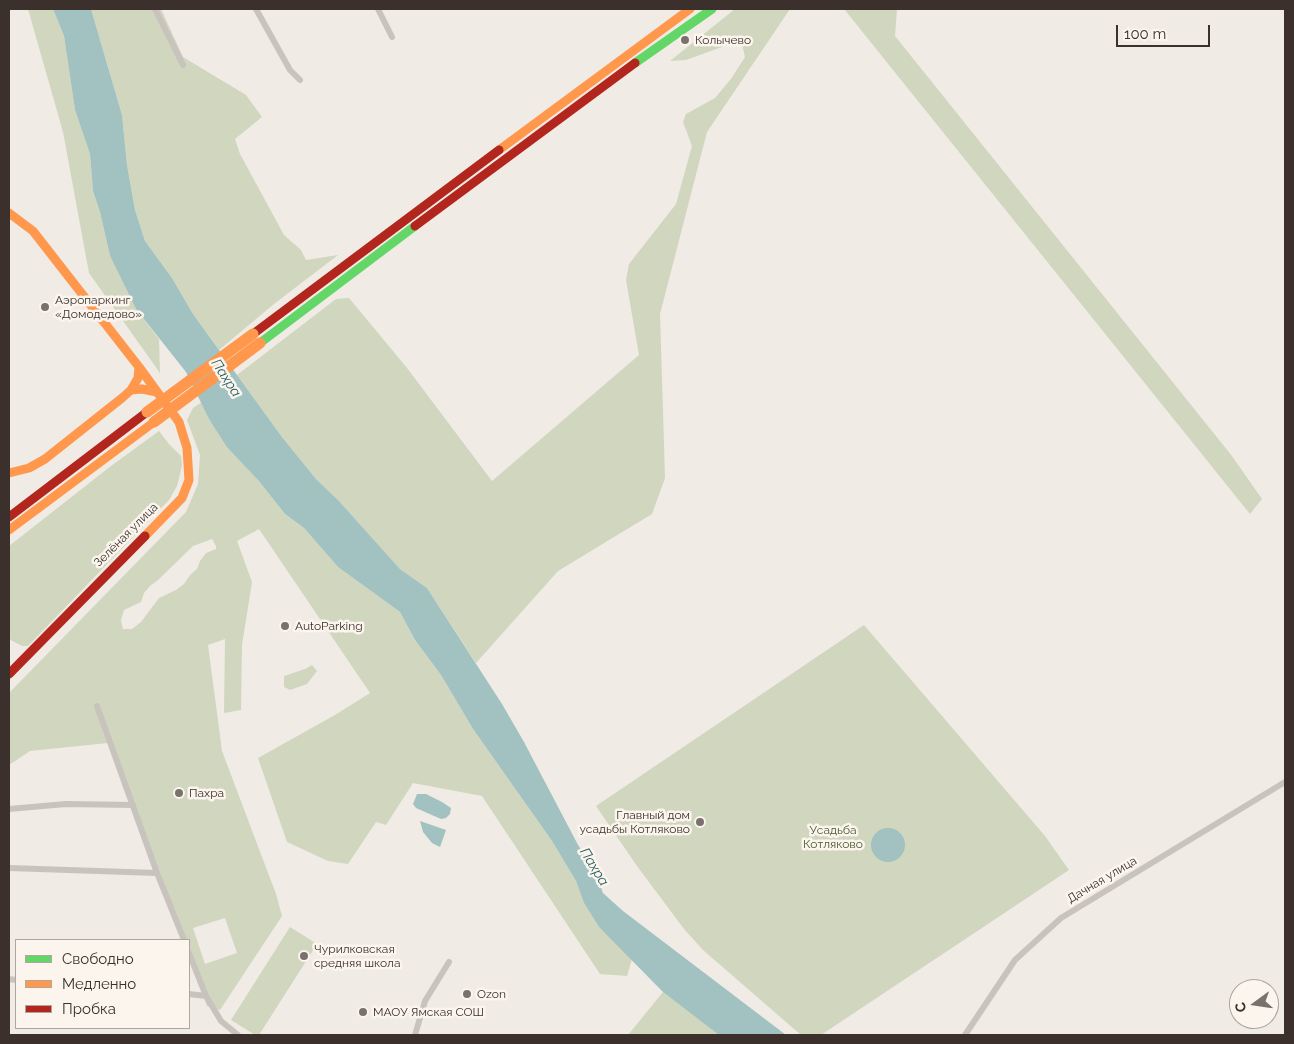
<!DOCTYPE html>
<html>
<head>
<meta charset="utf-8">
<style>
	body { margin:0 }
	#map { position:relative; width:1294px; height:1044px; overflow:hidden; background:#f0ebe5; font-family:Raleway,sans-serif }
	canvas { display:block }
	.frame { position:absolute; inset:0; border:10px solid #3b302b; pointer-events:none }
	.legend { position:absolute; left:15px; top:939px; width:175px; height:90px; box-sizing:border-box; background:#fbf5ee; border:1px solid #aea6a0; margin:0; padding:6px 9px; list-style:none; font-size:15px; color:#3b302b }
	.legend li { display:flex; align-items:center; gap:10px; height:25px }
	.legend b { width:25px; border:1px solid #aea6a0 }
	.north { position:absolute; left:1229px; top:979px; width:50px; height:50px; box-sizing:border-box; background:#fbf5ee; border:1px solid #aea6a0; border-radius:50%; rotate:256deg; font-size:14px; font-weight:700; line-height:20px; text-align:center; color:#3b302b }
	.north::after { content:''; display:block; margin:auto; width:18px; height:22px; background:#7a716c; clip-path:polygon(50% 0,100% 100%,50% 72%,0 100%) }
	.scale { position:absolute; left:1116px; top:25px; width:94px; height:22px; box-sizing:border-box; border:2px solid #3b302b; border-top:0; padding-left:6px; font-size:15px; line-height:18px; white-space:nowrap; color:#3b302b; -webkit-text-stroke:4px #fbf5ee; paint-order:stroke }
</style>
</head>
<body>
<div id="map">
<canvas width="1294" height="1044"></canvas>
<div class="frame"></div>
<ul class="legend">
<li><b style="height:6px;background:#63d668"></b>Свободно</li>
<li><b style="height:6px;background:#ff974d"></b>Медленно</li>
<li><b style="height:6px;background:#b3261e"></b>Пробка</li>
</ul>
<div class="north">С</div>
<div class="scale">100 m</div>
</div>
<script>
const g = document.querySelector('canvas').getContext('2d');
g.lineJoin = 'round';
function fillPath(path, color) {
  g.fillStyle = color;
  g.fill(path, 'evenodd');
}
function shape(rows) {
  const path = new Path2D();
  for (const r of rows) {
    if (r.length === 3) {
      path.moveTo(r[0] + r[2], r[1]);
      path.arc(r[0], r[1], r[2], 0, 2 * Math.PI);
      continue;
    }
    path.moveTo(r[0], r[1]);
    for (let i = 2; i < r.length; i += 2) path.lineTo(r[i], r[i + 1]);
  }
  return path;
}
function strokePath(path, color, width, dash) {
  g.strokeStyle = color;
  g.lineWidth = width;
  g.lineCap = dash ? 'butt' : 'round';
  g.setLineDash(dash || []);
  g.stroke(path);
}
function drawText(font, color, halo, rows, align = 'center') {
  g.font = font + ' Raleway,sans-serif';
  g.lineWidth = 5;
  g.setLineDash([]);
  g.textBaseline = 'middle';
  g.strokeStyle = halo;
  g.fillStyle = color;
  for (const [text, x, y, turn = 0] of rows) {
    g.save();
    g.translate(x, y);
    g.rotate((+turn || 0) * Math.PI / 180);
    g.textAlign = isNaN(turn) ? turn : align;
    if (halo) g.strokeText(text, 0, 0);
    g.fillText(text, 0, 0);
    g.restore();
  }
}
const green = shape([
	[28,9,53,9,64,36,75,110,90,154,93,191,100,212,110,256,136,309,159,339,160,373,89,273,63,132],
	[91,9,161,9,183,57,246,95,262,117,235,139,240,154,284,235,301,250,306,260,338,255,274,304,219,350,193,314,172,278,145,241,135,210,127,165,122,115],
	[735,9,790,9,707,132,660,314,665,478,652,514,558,571,476,663,427,588,400,569,339,501,316,479,282,437,237,375,336,299,349,298,407,368,492,481,639,355,626,280,629,264,676,204,692,146,683,122,686,114,715,98,731,79,745,57,741,40,686,60,670,61],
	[844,9,897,9,895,36,1232,456,1262,499,1250,514],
	[202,402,209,419,285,514,304,528,338,567,400,612,415,640,441,675,473,729,552,841,576,881,584,903,599,927,632,959,627,976,600,974,482,796,413,783,386,825,376,822,348,864,328,861,287,842,258,758,335,715,370,693,259,529,237,541,252,582,242,645,241,710,224,713,225,639,208,645,222,751,276,894,282,916,220,1010,207,1006,189,957,189,940,183,940,108,743,30,751,9,765,9,693,186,512,198,484,200,455,187,420,193,408],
	[212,539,216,546,216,549,206,553,200,561,197,569,190,575,184,584,176,590,159,598,141,622,132,629,123,629,121,620,124,610,141,602,144,593,150,586,158,580,193,546],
	[225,918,237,953,205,964,193,928],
	[159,431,169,444,181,456,182,465,180,474,177,486,169,500,28,646,22,646,9,639,9,546,111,466],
	[864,625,1045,836,1069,870,821,1035,801,1035,703,950,684,929,637,866,596,806],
	[312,665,317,671,307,684,290,690,284,687,284,676,305,669],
	[290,927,317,944,259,1035,255,1035,231,1020],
	[663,992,695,1016,719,1035,628,1035]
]);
const water = shape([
	[53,9,91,9,122,115,127,165,135,210,145,241,172,278,193,314,237,375,282,437,316,479,339,501,400,569,427,588,502,704,524,742,577,843,597,877,603,893,623,911,786,1035,719,1035,663,992,599,927,584,903,576,881,552,841,473,729,441,675,415,640,400,612,338,567,304,528,285,514,258,480,227,447,209,419,186,372,136,309,110,256,100,212,93,191,90,154,75,110,64,36],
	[417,794,426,794,442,802,451,808,450,814,446,818,441,819,416,808,413,804],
	[420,821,446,830,440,847,432,843,423,832],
	[888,845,17]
]);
const street = shape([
	[155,9,183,65],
	[256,9,290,70,300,80],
	[378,9,392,37],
	[97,706,157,873,184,940],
	[9,809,66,804,133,805],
	[9,868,157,873],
	[189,953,206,996,221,1021,238,1035],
	[9,979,16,980],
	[189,994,206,996],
	[415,1035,425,1001,449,962],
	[965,1035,1015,960,1061,918,1285,782]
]);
const fast = shape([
	[635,63,712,9],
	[260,343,415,226]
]);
const slow = shape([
	[499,150,690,9],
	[9,213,33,231,139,367,179,422,187,448,189,480,182,498,145,536],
	[131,390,142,389,157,392],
	[9,473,29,468,45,459,122,398,131,390,138,378,139,367],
	[9,530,154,422]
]);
const jam = shape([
	[415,226,635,63],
	[253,334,499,150],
	[9,517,147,412],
	[9,674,145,536]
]);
const slowBridge = shape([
	[147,412,253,334],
	[154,422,260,343]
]);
const markers = [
	[685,40,5,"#7a716c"],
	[45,307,5,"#7a716c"],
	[285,626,5,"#7a716c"],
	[179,793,5,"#7a716c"],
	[700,822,5,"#7a716c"],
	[304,956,5,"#7a716c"],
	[467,994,5,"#7a716c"],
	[363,1012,5,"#7a716c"]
];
const poiNames = [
	["Колычево",695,40],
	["Аэропаркинг",55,300],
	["«Домодедово»",55,314],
	["AutoParking",295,626],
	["Пахра",189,793],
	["Главный дом",690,815,"right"],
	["усадьбы Котляково",690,829,"right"],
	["Чурилковская",314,949],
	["средняя школа",314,963],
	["Ozon",477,994],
	["МАОУ Ямская СОШ",373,1012]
];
const streetNames = [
	["Зелёная улица",126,535,-45],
	["Дачная улица",1102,880,-31]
];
const parkNames = [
	["Усадьба",833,830],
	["Котляково",833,844]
];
const waterNames = [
	["Пахра",226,378,57],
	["Пахра",594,867,58]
];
fillPath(green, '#d1d6bf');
fillPath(water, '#a1c2c1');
strokePath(street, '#c9c3be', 6);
strokePath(fast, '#63d668', 9);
strokePath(slow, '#ff974d', 9);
strokePath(jam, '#b3261e', 9);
strokePath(slowBridge, '#ff974d', 11);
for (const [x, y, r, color] of markers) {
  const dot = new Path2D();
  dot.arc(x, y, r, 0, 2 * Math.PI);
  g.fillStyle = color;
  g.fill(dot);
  strokePath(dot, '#fbf5ee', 2);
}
drawText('12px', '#3b302b', '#fbf5ee', poiNames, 'left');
drawText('12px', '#3b302b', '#fbf5ee', streetNames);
drawText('12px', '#4a5a2e', '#fbf5ee', parkNames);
drawText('italic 14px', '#1f5a5e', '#fbf5ee', waterNames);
</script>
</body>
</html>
